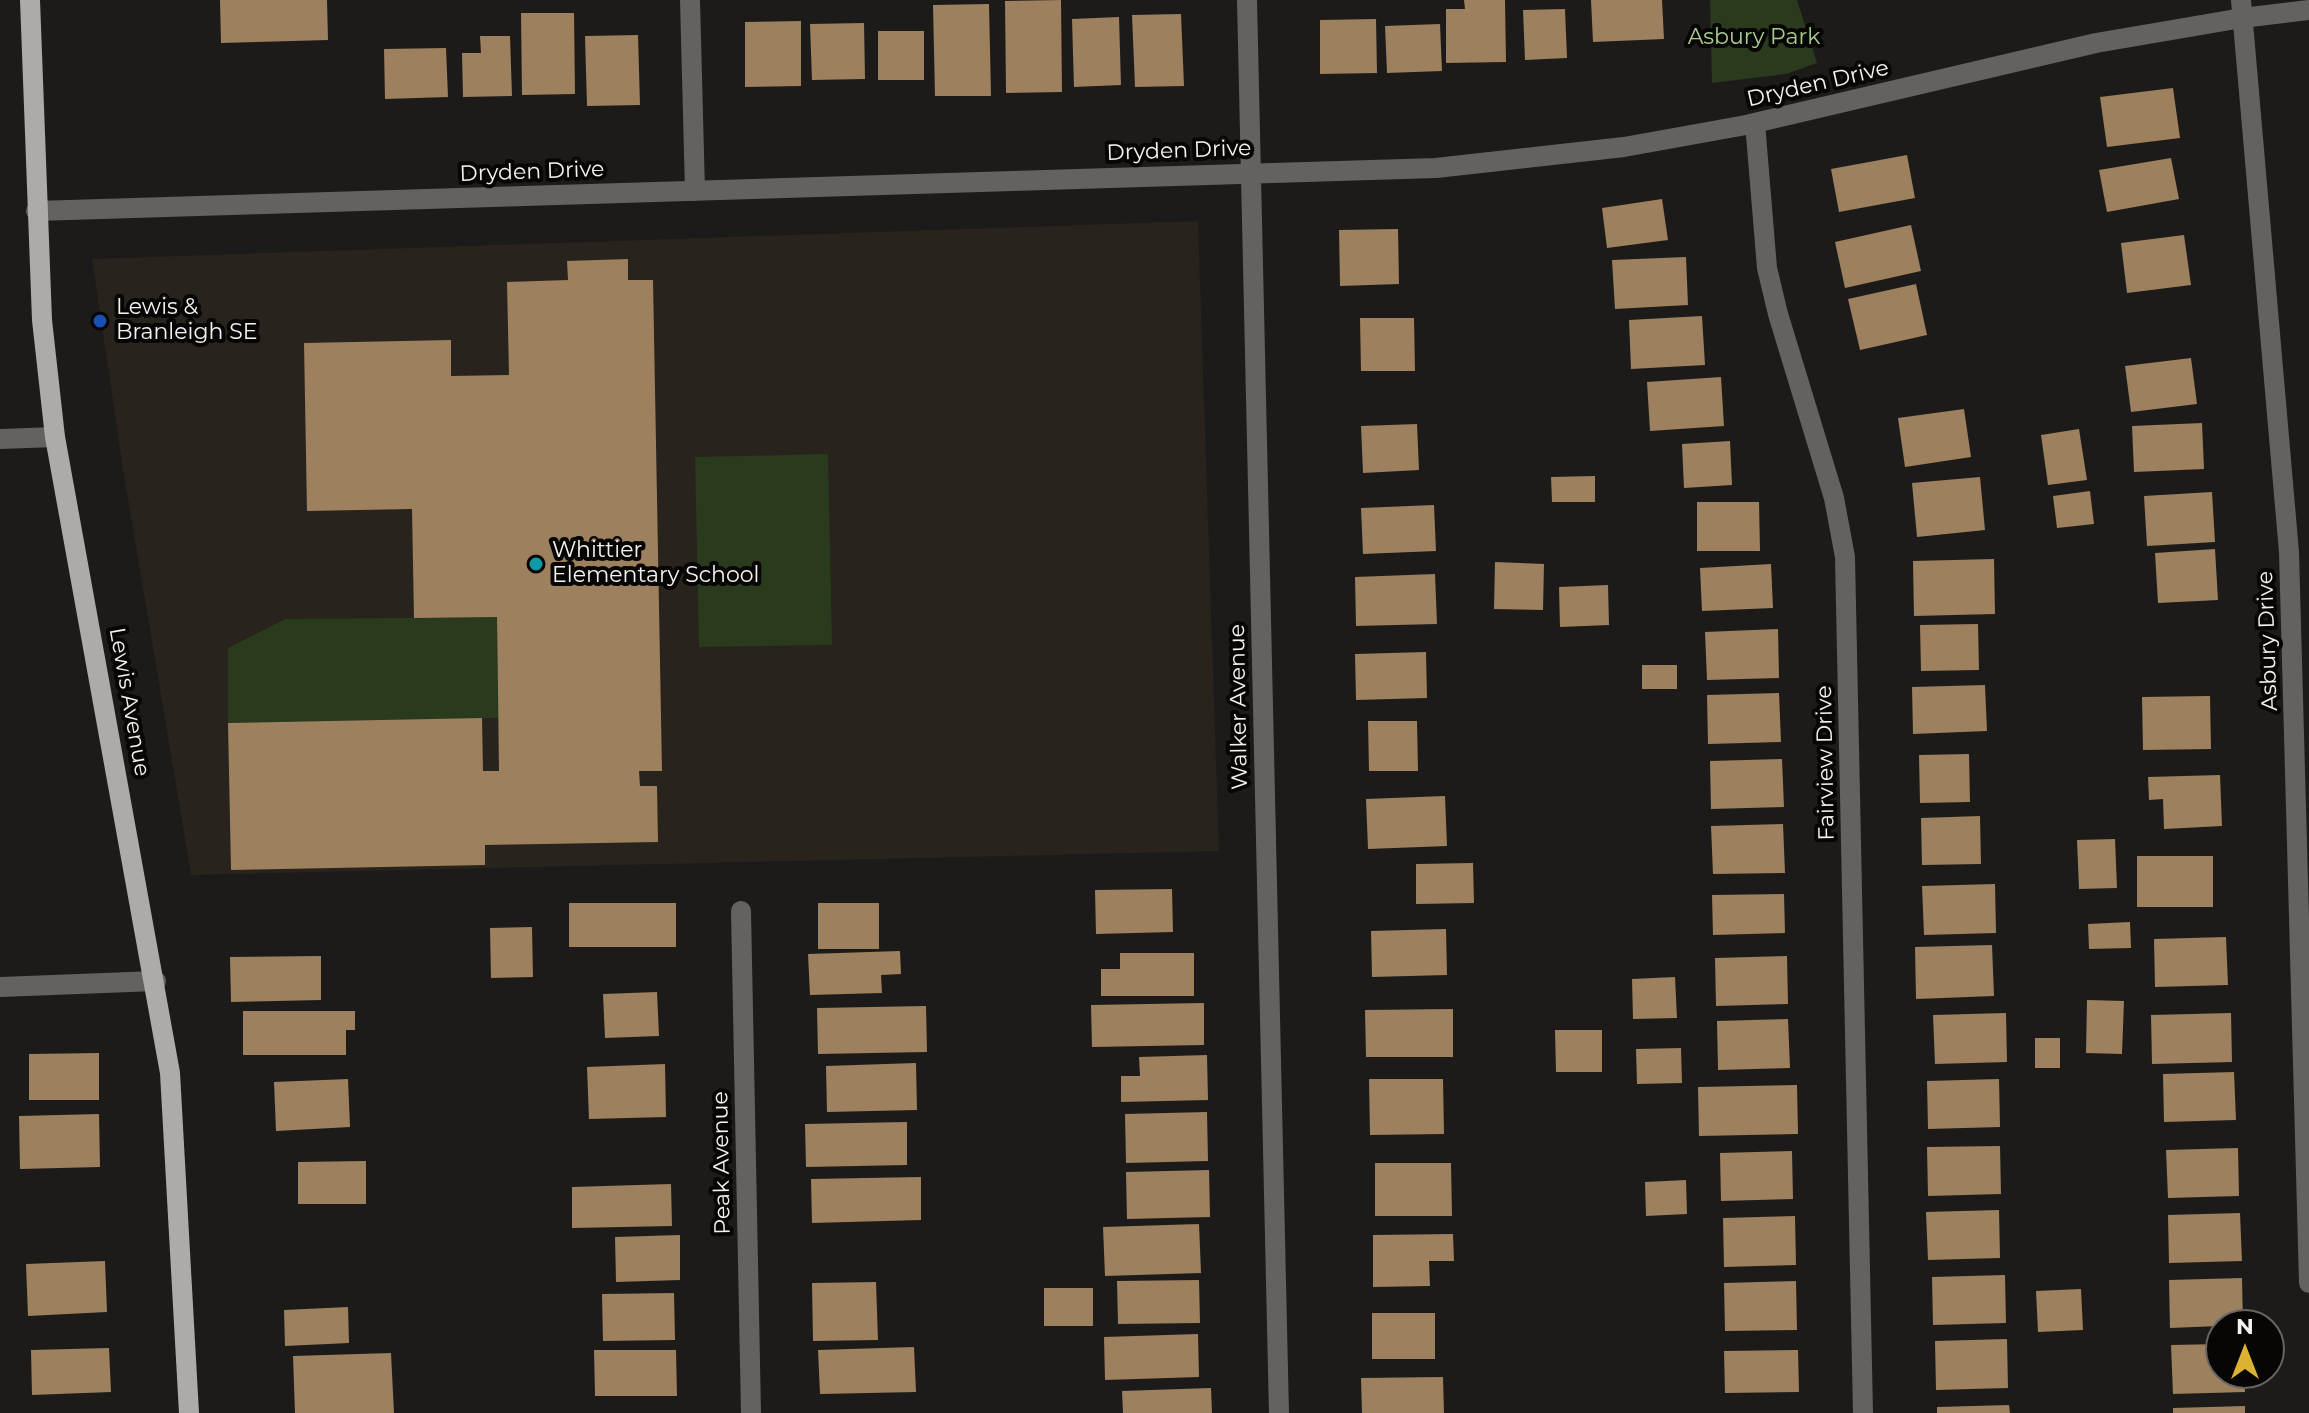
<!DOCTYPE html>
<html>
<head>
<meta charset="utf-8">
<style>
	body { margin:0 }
	#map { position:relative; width:2309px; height:1413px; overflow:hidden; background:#1d1b19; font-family:Montserrat,sans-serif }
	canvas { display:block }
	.north { position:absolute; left:2205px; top:1309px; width:80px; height:80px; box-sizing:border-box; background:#070605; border:2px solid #666563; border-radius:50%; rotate:0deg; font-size:22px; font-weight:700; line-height:32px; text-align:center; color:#f4f3f1 }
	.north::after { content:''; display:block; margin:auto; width:28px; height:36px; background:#dcb233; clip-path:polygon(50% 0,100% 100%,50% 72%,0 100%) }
</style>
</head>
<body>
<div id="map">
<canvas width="2309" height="1413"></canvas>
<div class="north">N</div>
</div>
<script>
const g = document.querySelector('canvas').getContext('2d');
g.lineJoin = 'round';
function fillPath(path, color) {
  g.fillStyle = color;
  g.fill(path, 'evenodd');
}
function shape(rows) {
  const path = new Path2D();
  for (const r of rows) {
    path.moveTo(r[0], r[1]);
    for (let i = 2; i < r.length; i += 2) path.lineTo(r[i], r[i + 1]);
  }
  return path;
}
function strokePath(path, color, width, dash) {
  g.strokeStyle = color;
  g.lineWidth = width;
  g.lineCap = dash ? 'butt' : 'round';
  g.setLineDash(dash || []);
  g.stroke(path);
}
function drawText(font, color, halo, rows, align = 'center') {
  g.font = font + ' Montserrat,sans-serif';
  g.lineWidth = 8;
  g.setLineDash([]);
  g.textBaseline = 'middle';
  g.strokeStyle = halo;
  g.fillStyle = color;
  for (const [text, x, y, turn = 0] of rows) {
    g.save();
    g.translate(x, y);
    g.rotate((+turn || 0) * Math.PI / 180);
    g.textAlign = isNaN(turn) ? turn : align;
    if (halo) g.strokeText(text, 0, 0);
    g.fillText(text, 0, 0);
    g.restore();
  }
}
const built = shape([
	[1198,221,1219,851,191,875,123,468,92,259]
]);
const green = shape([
	[1710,0,1797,0,1817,63,1786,74,1712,83],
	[828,454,832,645,699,647,695,457],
	[497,617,498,718,228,723,228,648,285,619]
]);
const building = shape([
	[220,0,327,0,328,40,221,43],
	[1061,0,1062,92,1006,93,1005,1],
	[1464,0,1505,0,1506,62,1446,63,1446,9,1465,9],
	[1591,0,1662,0,1664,39,1593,42],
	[989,4,991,96,935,96,933,5],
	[1565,9,1567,58,1525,60,1523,10],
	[521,13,574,13,575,94,522,95],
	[1181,14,1184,86,1135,87,1132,15],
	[1119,17,1121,85,1074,87,1072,19],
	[1376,19,1377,73,1320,74,1320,20],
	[801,21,801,86,745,87,745,22],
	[864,23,865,79,812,80,810,24],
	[1440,24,1442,71,1387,73,1385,26],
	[878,31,924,31,924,80,878,80],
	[638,35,640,105,587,106,585,36],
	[480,36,510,36,512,96,463,97,462,53,481,53],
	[446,48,448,97,385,99,384,49],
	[2173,88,2180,138,2107,147,2100,97],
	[1907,155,1915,198,1839,212,1831,169],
	[2171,158,2179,199,2107,212,2099,170],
	[1662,199,1668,240,1607,248,1602,208],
	[1911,225,1921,271,1845,288,1835,242],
	[1398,229,1399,284,1340,286,1339,230],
	[2184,235,2191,285,2127,293,2121,243],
	[1686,257,1688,305,1615,309,1612,260],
	[628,259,628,280,653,280,662,771,639,771,640,786,657,786,658,842,485,845,485,865,231,870,228,723,482,718,483,771,499,771,497,617,414,618,412,509,307,511,304,343,451,340,451,376,509,375,507,282,568,280,567,261],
	[1916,284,1927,335,1860,350,1848,299],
	[1702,316,1705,365,1631,369,1629,320],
	[1360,318,1414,318,1415,371,1361,371],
	[2191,358,2197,404,2131,412,2125,366],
	[1721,377,1724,426,1650,431,1647,382],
	[1964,409,1971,457,1905,467,1898,418],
	[2202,423,2204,469,2134,472,2132,426],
	[1417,424,1419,470,1363,473,1361,426],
	[2079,429,2087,480,2048,485,2041,435],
	[1730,441,1732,485,1684,488,1682,444],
	[1595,476,1595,502,1552,502,1551,477],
	[1980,477,1985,530,1917,537,1912,483],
	[2090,491,2094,524,2057,528,2053,496],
	[2212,492,2215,542,2147,546,2144,496],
	[1697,502,1759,502,1760,551,1697,551],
	[1434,505,1436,551,1363,554,1361,508],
	[2215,549,2218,600,2158,603,2155,553],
	[1994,559,1995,614,1914,616,1913,561],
	[1495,562,1544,564,1543,610,1494,609],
	[1771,564,1773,608,1702,611,1700,568],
	[1435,574,1437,624,1356,626,1355,577],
	[1608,585,1609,625,1560,627,1559,587],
	[1978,624,1979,670,1921,671,1920,625],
	[1778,629,1779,678,1707,680,1705,632],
	[1426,652,1427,698,1356,700,1355,654],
	[1642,665,1677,665,1677,689,1642,689],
	[1985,685,1987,731,1913,734,1912,687],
	[1779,693,1781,742,1708,744,1707,695],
	[2210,696,2211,749,2143,750,2142,697],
	[1368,721,1417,721,1418,771,1369,771],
	[1969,754,1970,802,1920,803,1919,755],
	[1782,759,1784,807,1711,809,1710,761],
	[2220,775,2222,826,2164,829,2163,799,2149,800,2148,777],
	[1445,796,1447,846,1368,849,1366,799],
	[1980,816,1981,864,1922,865,1921,818],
	[1783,824,1785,873,1713,874,1711,826],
	[2115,839,2117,888,2079,889,2077,840],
	[2137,856,2213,856,2213,907,2137,907],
	[1473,863,1474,903,1416,904,1416,864],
	[1995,884,1996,933,1924,935,1922,886],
	[1172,889,1173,932,1096,934,1095,890],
	[1784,894,1785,933,1713,935,1712,895],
	[569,903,676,903,676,947,569,947],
	[818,903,879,903,879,949,818,949],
	[2130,922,2131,948,2089,949,2088,924],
	[532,927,533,977,491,978,490,928],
	[1446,929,1447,975,1372,977,1371,931],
	[2226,937,2228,985,2155,987,2154,939],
	[1992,945,1994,996,1916,999,1915,947],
	[900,951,901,974,881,975,882,993,810,995,808,954],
	[1120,953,1194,953,1194,996,1101,996,1101,969,1120,969],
	[321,956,321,1000,231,1002,230,957],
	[1787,956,1788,1004,1716,1006,1715,958],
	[1675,977,1677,1018,1633,1019,1632,979],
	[657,992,659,1036,605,1038,603,994],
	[2087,1000,2124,1001,2122,1054,2086,1053],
	[1204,1003,1204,1045,1092,1047,1091,1005],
	[926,1006,927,1052,818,1054,817,1008],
	[1453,1009,1453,1057,1366,1057,1365,1010],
	[243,1011,355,1011,355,1030,346,1030,346,1055,243,1055],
	[2006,1013,2007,1062,1935,1064,1933,1015],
	[2231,1013,2232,1062,2152,1064,2151,1015],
	[1788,1019,1790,1068,1718,1070,1717,1021],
	[1555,1030,1602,1030,1602,1072,1556,1072],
	[2035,1038,2060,1038,2060,1068,2035,1068],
	[1681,1048,1682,1083,1637,1084,1636,1049],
	[99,1053,99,1100,29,1100,29,1054],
	[1207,1055,1208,1100,1121,1102,1121,1076,1140,1076,1139,1057],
	[916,1063,917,1110,827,1112,826,1066],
	[665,1064,666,1117,589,1119,587,1067],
	[2234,1072,2236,1120,2164,1122,2163,1074],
	[348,1079,350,1127,276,1131,274,1082],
	[1369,1079,1443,1079,1444,1134,1370,1135],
	[1999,1079,2000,1127,1928,1129,1927,1081],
	[1797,1085,1798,1134,1699,1136,1698,1087],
	[1207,1112,1208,1161,1126,1163,1125,1114],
	[99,1114,100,1167,20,1169,19,1116],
	[907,1122,907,1165,806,1167,805,1124],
	[2000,1146,2001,1194,1928,1196,1927,1147],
	[2238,1148,2239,1196,2168,1198,2166,1150],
	[1792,1151,1793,1199,1721,1201,1720,1153],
	[366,1161,366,1204,298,1204,298,1162],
	[1375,1163,1451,1163,1452,1216,1375,1216],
	[1209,1170,1210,1217,1127,1219,1126,1172],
	[921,1177,921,1220,812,1223,811,1179],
	[1686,1180,1687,1214,1646,1216,1645,1182],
	[671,1184,672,1226,572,1228,572,1187],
	[1999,1210,2000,1258,1928,1260,1926,1212],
	[2240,1213,2242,1261,2169,1263,2168,1215],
	[1795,1216,1796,1265,1724,1267,1723,1218],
	[1199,1224,1201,1273,1105,1276,1103,1227],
	[1453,1234,1454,1261,1429,1261,1430,1286,1373,1287,1373,1235],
	[680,1235,680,1280,616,1282,615,1237],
	[105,1261,107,1312,28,1316,26,1264],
	[2005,1275,2006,1323,1933,1325,1932,1277],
	[2242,1278,2243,1325,2170,1328,2169,1280],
	[1199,1280,1200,1323,1118,1324,1117,1281],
	[1796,1281,1797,1330,1725,1331,1724,1283],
	[876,1282,878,1340,813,1341,812,1283],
	[1044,1288,1093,1288,1093,1326,1044,1326],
	[2081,1289,2083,1330,2038,1332,2036,1291],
	[674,1293,675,1340,603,1341,602,1294],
	[348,1307,349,1343,285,1346,284,1310],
	[1372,1313,1435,1313,1435,1359,1372,1359],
	[1198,1334,1199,1377,1105,1380,1104,1337],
	[2007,1339,2008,1388,1936,1390,1935,1341],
	[2221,1344,2221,1373,2244,1373,2245,1392,2173,1394,2171,1345],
	[914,1347,916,1392,820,1394,818,1350],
	[109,1348,111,1392,32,1395,31,1350],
	[594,1350,676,1350,677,1396,595,1396],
	[1798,1350,1799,1392,1725,1393,1724,1351],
	[391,1353,394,1413,295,1413,293,1356],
	[1443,1377,1444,1413,1362,1413,1361,1378],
	[1211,1388,1212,1413,1123,1413,1122,1391],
	[2009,1405,2010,1413,1937,1413,1937,1407],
	[2245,1406,2245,1413,2173,1413,2173,1408]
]);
const minor = shape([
	[690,0,695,191],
	[1247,0,1279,1413],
	[2241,0,2289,552,2309,1283],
	[1755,123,1767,268,1778,314,1834,498,1845,557,1863,1413],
	[36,211,1436,168,1624,147,1746,125,2096,43,2242,18,2309,10],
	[0,439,55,437],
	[741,911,751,1413],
	[0,987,156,981]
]);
const major = shape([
	[30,0,42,320,55,437,170,1073,189,1413]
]);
const markers = [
	[100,321,8,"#1a4fb4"],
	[536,564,8,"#0f9aa8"]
];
const parkNames = [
	["Asbury Park",1754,38]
];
const streetNames = [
	["Dryden Drive",1818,84,-13],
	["Dryden Drive",1179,151,-2],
	["Dryden Drive",532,172,-2],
	["Asbury Drive",2268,641,-92],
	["Lewis Avenue",129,702,80],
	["Walker Avenue",1239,707,-91],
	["Fairview Drive",1826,763,-91],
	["Peak Avenue",722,1163,-91]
];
const poiNames = [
	["Lewis &",116,308],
	["Branleigh SE",116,333],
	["Whittier",552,551],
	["Elementary School",552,576]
];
fillPath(built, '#28231c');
fillPath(green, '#293a1d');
fillPath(building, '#9d805d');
strokePath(minor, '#636261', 20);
strokePath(major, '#adaaa9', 20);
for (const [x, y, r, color] of markers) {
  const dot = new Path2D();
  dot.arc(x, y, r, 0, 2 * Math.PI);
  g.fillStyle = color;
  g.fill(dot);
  strokePath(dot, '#070605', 3);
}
drawText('22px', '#a9cd91', '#070605', parkNames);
drawText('22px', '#f4f3f1', '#070605', streetNames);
drawText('22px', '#f4f3f1', '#070605', poiNames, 'left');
</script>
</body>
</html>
